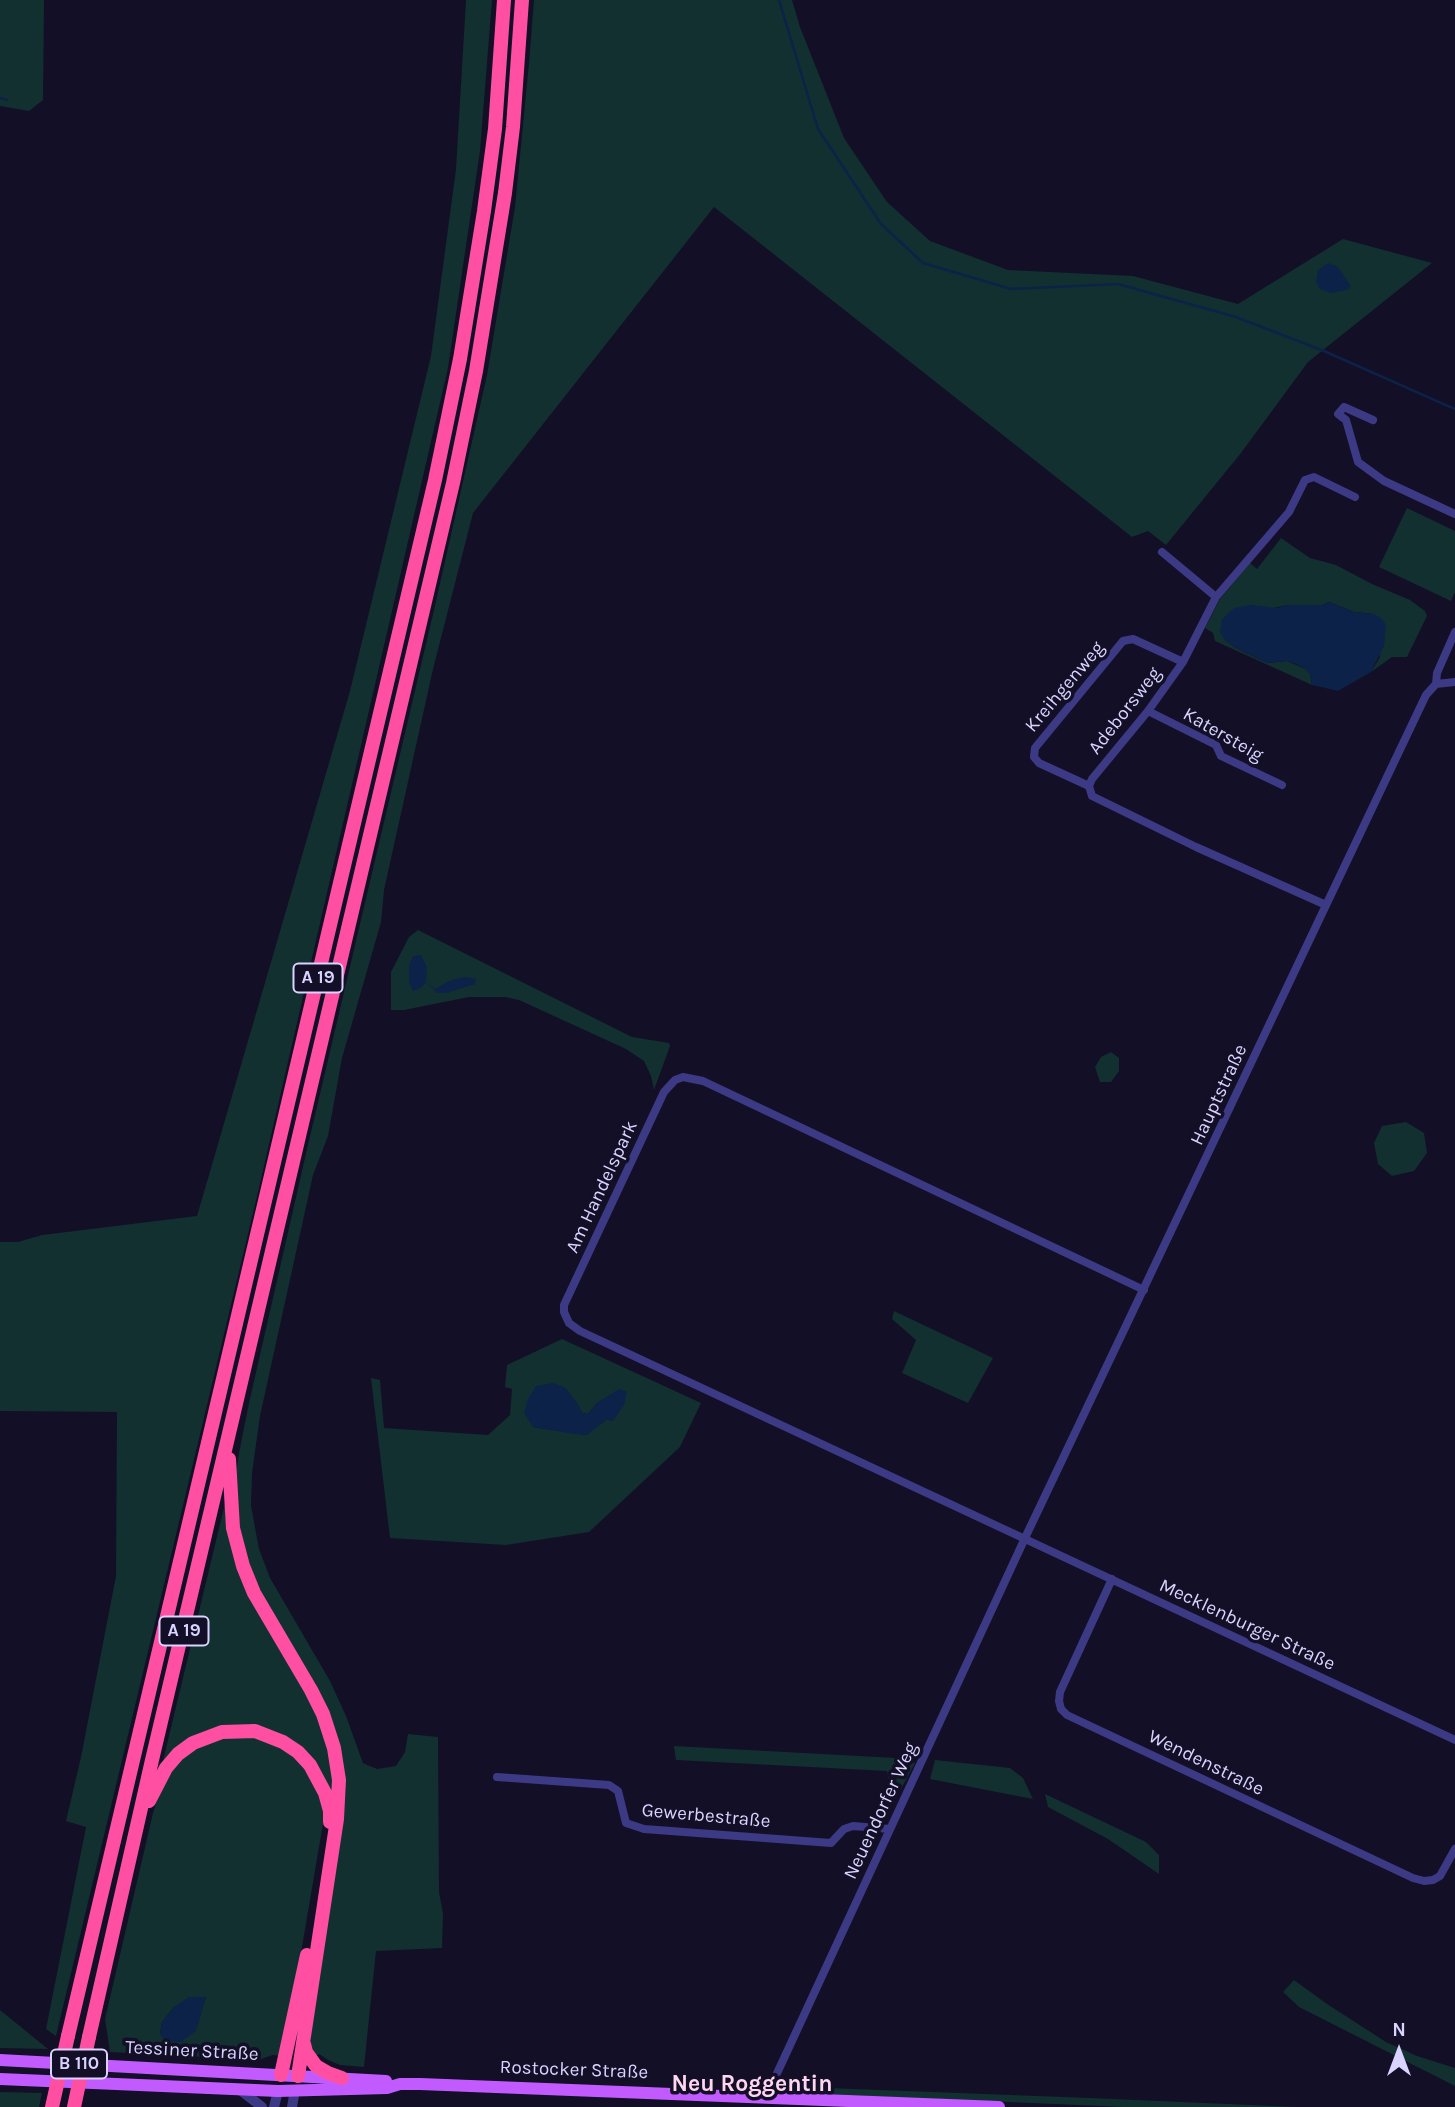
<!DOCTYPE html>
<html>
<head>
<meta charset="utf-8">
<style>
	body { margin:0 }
	#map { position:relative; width:1455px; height:2107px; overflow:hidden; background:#130f26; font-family:Karla,sans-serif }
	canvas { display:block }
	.north { position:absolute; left:1364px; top:2016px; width:70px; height:70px; -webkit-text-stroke:5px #130f26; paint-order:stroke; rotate:0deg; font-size:19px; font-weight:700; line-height:28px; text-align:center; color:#d9d4ff }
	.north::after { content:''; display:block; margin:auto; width:24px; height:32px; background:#d9d4ff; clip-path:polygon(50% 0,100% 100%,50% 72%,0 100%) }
</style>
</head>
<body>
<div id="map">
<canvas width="1455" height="2107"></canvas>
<div class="north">N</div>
</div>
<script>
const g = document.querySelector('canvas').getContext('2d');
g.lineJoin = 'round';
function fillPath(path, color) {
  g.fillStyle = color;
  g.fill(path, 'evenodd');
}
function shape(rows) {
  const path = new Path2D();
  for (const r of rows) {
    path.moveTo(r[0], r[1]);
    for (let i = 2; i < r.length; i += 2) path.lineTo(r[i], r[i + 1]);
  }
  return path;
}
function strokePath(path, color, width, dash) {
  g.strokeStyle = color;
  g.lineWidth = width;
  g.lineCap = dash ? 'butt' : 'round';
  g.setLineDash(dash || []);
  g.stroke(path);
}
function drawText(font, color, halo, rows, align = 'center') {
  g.font = font + ' Karla,sans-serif';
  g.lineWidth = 7;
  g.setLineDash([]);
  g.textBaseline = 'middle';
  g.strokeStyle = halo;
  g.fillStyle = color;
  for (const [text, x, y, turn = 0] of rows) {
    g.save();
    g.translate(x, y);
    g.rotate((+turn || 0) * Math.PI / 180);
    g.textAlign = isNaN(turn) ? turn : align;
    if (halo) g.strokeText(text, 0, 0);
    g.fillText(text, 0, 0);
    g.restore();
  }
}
const green = shape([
	[0,0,44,0,43,100,29,111,0,106],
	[466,0,492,0,480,151,448,368,258,1192,56,2036,46,2029,86,1827,66,1821,81,1757,116,1576,117,1412,0,1411,0,1242,18,1242,42,1235,197,1216,350,691,431,356,456,169],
	[534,0,792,0,800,27,844,138,887,202,930,241,1008,270,1133,276,1238,304,1343,239,1432,263,1308,362,1241,453,1166,545,1148,531,1132,537,714,207,473,513,433,669,384,890,381,922,342,1058,328,1136,313,1175,260,1416,252,1473,251,1506,259,1549,270,1578,330,1681,346,1716,363,1763,377,1769,396,1766,405,1752,408,1734,438,1737,439,1892,443,1914,442,1948,376,1951,364,2067,340,2065,328,2060,319,2054,316,2056,310,2045,342,1767,266,1606,238,1535,235,1480,239,1453,249,1403,307,1149,434,610,487,375,515,207,529,63],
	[1407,508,1455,531,1455,592,1451,601,1379,567],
	[1281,538,1310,558,1336,565,1372,584,1410,600,1425,611,1427,616,1407,657,1392,657,1371,672,1380,657,1374,614,1354,612,1329,602,1322,605,1288,605,1269,609,1251,605,1224,639,1234,647,1267,663,1287,661,1306,669,1310,674,1312,685,1215,641,1213,633,1205,628,1220,599,1250,563,1257,569],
	[418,930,632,1037,669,1043,670,1046,654,1090,651,1076,644,1061,626,1049,519,1000,505,997,469,997,404,1010,391,1010,391,972,409,937],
	[1111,1052,1119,1058,1119,1071,1111,1082,1100,1082,1095,1067,1101,1057],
	[1406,1122,1424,1133,1427,1153,1414,1171,1392,1176,1378,1164,1374,1143,1382,1126],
	[894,1311,993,1358,968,1403,902,1373,916,1340,892,1319],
	[562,1339,701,1403,680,1447,589,1532,506,1545,390,1538,371,1378,380,1380,384,1428,488,1435,510,1415,512,1389,505,1387,507,1365],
	[577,1403,582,1413,588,1414,597,1403,613,1420,606,1420,586,1435,533,1427],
	[227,1495,228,1524,310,1697,327,1740,335,1802,313,1760,238,1725,162,1765],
	[248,1735,292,1752,313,1776,325,1812,289,2023,281,2056,273,2055,261,2059,225,2058,110,2052,105,2019,153,1813,162,1786,172,1767,191,1749,209,1740],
	[206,1997,199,2018,160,2034,162,2022,174,2007],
	[674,1746,896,1758,915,1763,901,1789,890,1788,887,1771,676,1760],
	[935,1760,1010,1768,1023,1778,1033,1799,930,1779],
	[1045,1794,1146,1842,1159,1855,1159,1874,1108,1839,1048,1807],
	[1294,1980,1327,2004,1386,2042,1417,2056,1455,2068,1455,2086,1299,2007,1283,1992],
	[0,2010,48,2049,0,2048],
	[774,2086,1090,2098,1297,2107,1123,2107,778,2092],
	[0,2092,42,2093,39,2107,0,2107]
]);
const water = shape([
	[1328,263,1338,267,1351,286,1347,290,1331,293,1320,289,1316,282,1318,270],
	[1329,602,1354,612,1374,614,1381,618,1386,625,1384,646,1371,672,1338,691,1312,685,1310,674,1306,669,1296,664,1287,661,1267,663,1234,647,1224,639,1220,632,1222,619,1234,608,1251,605,1277,608,1288,605,1322,605],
	[421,955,427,967,426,982,435,989,451,980,465,977,476,979,475,984,446,993,437,993,426,982,421,988,413,991,409,982,409,965,413,956],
	[553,1383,566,1388,577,1403,582,1413,588,1414,597,1403,619,1389,627,1392,624,1405,613,1421,606,1420,587,1435,574,1434,533,1427,524,1413,528,1399,536,1386],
	[189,1997,206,1997,196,2031,181,2042,165,2041,160,2034,162,2022,174,2007]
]);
const stream = shape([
	[779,0,818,129,881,224,923,263,1011,289,1118,284,1236,317,1324,351,1455,409],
	[0,98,7,100]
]);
const minor = shape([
	[1373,420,1344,407,1338,414,1346,420,1358,462,1384,481,1455,514],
	[1162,552,1216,597],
	[1436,684,1437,673,1455,632],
	[1148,711,1216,745,1221,756,1282,785],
	[1089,786,1039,763,1034,757,1035,748,1123,641,1133,639,1183,662],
	[1326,905,1196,847,1092,796,1089,786,1092,779,1148,711,1183,662,1216,597,1289,512,1305,480,1314,477,1355,497],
	[1144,1290,703,1081,683,1077,675,1080,664,1092,564,1305,564,1312,569,1323,580,1331,1455,1740],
	[1112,1579,1060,1692,1059,1701,1061,1709,1067,1715,1413,1878,1424,1881,1433,1880,1440,1876,1455,1849],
	[497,1777,609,1785,618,1791,626,1823,644,1829,831,1843,844,1829,853,1826,890,1829],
	[766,2097,1025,1538,1426,695,1436,684,1455,682]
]);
const tertiary = shape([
	[239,2089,262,2107],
	[274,2107,278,2091],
	[292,2107,295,2090]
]);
const primary = shape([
	[0,2060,386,2081],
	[0,2079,278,2091,387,2088,400,2084,420,2084,999,2107]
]);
const motorway = shape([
	[229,1459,233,1528,243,1566,254,1593,311,1690,323,1714,334,1748,339,1780,337,1819,298,2076],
	[149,1801,166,1768,178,1754,193,1743,222,1732,255,1731,283,1742,298,1752,310,1765,325,1793,330,1811,330,1822],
	[68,2036,435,480,460,359,484,211,495,129,504,0],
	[89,2037,152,1760,453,483,476,371,505,193,513,127,522,0],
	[304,2044,306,2052,316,2066,328,2073,342,2078],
	[281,2075,307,1955]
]);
const motorwayBridge = shape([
	[52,2107,68,2036],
	[74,2107,89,2037]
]);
const shields = [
	[318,978,49],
	[184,1631,49],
	[79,2064,56]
];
const shieldNames = [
	["A 19",318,978],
	["A 19",184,1631],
	["B 110",79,2064]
];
const streetNames = [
	["Kreihgenweg",1065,687,-50],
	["Adeborsweg",1125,711,-52],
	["Katersteig",1223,735,30],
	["Hauptstraße",1219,1095,-65],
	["Am Handelspark",602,1187,-65],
	["Mecklenburger Straße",1247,1625,25],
	["Wendenstraße",1206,1763,26],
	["Neuendorfer Weg",881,1811,-65],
	["Gewerbestraße",706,1816,5],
	["Tessiner Straße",192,2051,3],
	["Rostocker Straße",574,2070,2]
];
const quarterNames = [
	["Neu Roggentin",752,2084]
];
fillPath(green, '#12302f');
fillPath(water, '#0c2248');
strokePath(stream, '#0c2248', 2.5);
strokePath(minor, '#3d3a85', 8);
strokePath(tertiary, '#3d3a85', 10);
strokePath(primary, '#c25bff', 12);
strokePath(motorway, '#ff4fa3', 14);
strokePath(motorwayBridge, '#ff4fa3', 14);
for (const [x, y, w] of shields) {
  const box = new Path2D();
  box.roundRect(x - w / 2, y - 14.5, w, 29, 5);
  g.fillStyle = '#130f26';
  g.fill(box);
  strokePath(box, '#d9d4ff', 2);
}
drawText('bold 18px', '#d9d4ff', null, shieldNames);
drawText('19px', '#d9d4ff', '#130f26', streetNames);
drawText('bold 23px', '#ffd6f0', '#130f26', quarterNames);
</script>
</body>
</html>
